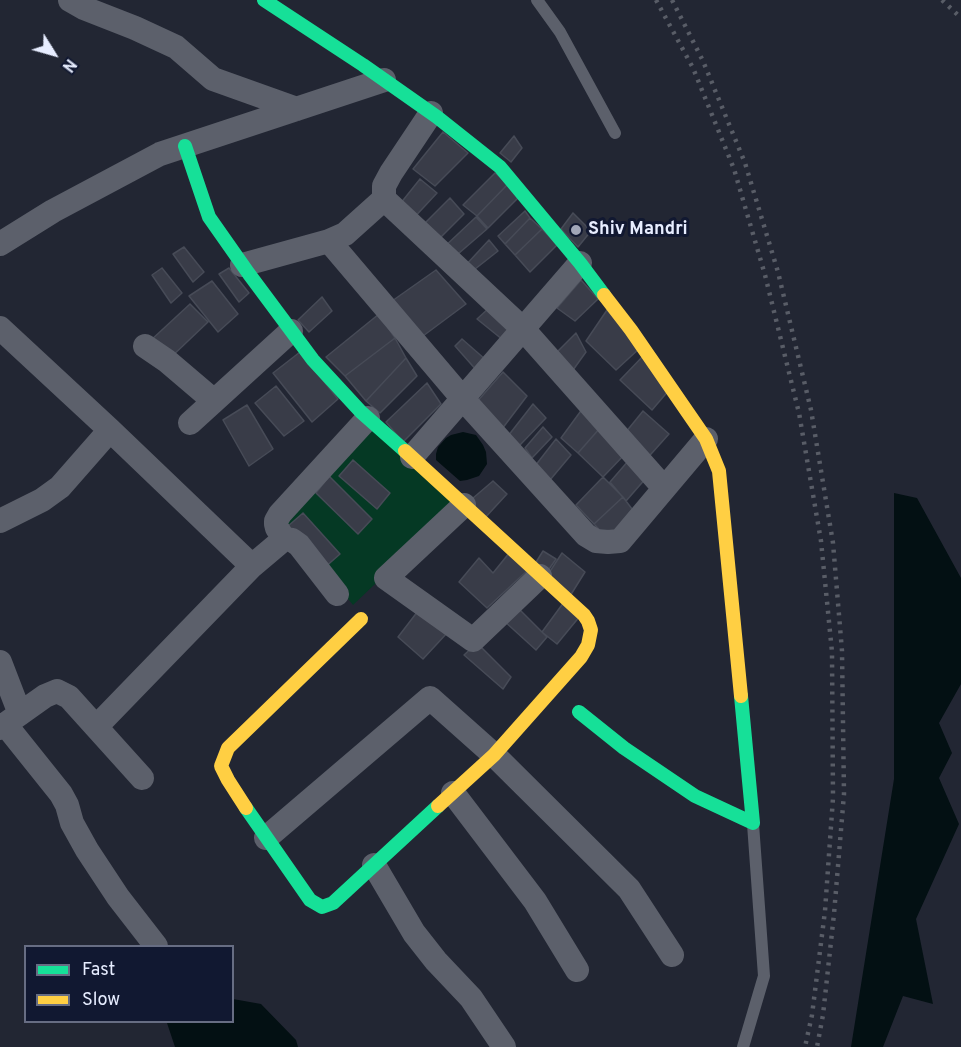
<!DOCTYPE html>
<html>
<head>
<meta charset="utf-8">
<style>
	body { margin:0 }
	#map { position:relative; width:961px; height:1047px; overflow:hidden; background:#222633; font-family:Overpass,sans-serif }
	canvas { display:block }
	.legend { position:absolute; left:24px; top:945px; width:210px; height:78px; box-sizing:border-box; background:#111831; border:2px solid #676d83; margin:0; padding:8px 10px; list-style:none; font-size:18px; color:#e7edff }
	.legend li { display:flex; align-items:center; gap:12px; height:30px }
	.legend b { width:30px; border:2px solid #676d83 }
	.north { position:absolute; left:24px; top:24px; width:60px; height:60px; -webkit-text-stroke:4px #111831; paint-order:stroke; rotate:127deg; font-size:16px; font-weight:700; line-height:24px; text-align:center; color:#e7edff }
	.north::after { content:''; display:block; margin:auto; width:21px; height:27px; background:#e7edff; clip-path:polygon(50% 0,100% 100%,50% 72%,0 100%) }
</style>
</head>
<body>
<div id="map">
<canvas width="961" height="1047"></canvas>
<ul class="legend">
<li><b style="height:8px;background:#16e098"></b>Fast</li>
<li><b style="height:8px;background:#ffcf43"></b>Slow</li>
</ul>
<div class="north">N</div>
</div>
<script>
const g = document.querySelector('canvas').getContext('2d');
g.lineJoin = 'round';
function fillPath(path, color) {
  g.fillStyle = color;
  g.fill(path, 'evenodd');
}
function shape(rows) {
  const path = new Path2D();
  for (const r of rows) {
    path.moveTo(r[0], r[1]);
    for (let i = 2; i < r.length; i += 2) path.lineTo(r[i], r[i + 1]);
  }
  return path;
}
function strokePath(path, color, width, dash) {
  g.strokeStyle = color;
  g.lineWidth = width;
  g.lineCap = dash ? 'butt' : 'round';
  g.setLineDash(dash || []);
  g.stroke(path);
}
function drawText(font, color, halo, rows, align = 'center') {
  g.font = font + ' Overpass,sans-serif';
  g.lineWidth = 6;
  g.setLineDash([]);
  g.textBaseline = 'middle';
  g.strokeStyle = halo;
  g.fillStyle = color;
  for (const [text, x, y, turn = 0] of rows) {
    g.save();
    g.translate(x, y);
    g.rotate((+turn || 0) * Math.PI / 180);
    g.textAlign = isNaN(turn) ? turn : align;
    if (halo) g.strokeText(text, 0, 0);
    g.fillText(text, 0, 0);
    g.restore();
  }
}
const green = shape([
	[369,424,457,506,353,605,307,548,278,522]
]);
const water = shape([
	[463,432,476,435,483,445,486,452,487,464,479,476,467,480,460,481,436,460,436,454,438,447,446,438,451,435],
	[894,493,917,498,961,578,961,684,939,723,952,753,939,778,959,824,916,919,933,1004,903,996,883,1047,851,1047,894,779],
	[233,999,261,1004,296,1040,298,1047,175,1047,167,1023,168,1022,232,1022]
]);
const building = shape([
	[443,132,468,153,435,186,413,169,443,132],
	[514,136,522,148,511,162,500,153,514,136],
	[495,173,508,184,477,216,463,205,495,173],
	[420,179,437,193,410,222,396,209,420,179],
	[508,184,519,197,488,228,477,216,508,184],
	[450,198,464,214,434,244,419,229,450,198],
	[525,211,530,218,505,244,498,236,525,211],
	[573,213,591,231,578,247,561,229,573,213],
	[476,217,487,229,451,260,441,250,476,217],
	[530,218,542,229,515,255,505,244,530,218],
	[542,229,557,245,530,272,515,255,542,229],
	[489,240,498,251,470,273,464,267,489,240],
	[184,247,204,272,193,282,173,254,184,247],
	[162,268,182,293,171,303,152,275,162,268],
	[229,268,249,293,239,302,219,274,229,268],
	[436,270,466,304,423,336,392,301,436,270],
	[581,280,598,299,575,321,557,308,581,280],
	[212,281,238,314,218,332,189,296,212,281],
	[322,297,332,311,309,332,298,320,322,297],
	[190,304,208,322,168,360,150,341,190,304],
	[489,308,512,331,503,340,477,319,489,308],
	[607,310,640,348,616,370,586,341,607,310],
	[379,314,395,338,345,376,326,357,379,314],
	[576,333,586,352,568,377,551,358,576,333],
	[395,338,406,358,366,401,345,376,395,338],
	[462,339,486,360,478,372,455,346,462,339],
	[300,352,338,399,312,422,273,373,300,352],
	[646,353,670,389,652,410,620,380,646,353],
	[406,358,417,376,380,413,366,401,406,358],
	[503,372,527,396,502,429,475,404,503,372],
	[427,383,441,404,403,442,386,422,427,383],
	[276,386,304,421,284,436,255,403,276,386],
	[533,404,546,418,520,445,508,436,533,404],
	[247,405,273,449,249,466,223,420,247,405],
	[583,408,600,428,578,453,561,438,583,408],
	[643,411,669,434,643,463,621,438,643,411],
	[543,427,552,437,532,458,525,448,543,427],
	[600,428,627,452,603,477,578,453,600,428],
	[556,439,571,455,550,480,535,466,556,439],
	[353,460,390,493,377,509,339,476,353,460],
	[629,460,647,477,626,501,610,482,629,460],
	[329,476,372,519,358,534,316,493,329,476],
	[603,477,623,497,594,524,576,505,603,477],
	[493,481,507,494,483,520,466,504,493,481],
	[623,497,635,513,607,538,594,524,623,497],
	[303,513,340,554,323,569,287,527,303,513],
	[543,551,556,559,545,575,533,567,543,551],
	[510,552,529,569,487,608,459,582,479,558,493,573,510,552],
	[562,553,585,572,570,596,547,576,562,553],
	[564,602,580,616,557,644,542,632,564,602],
	[517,607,547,637,536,650,503,620,517,607],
	[418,611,448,632,423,659,398,637,418,611],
	[477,643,511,677,503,689,464,655,477,643]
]);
const lane = shape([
	[537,0,560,32,615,133],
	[743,1047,764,976,753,824]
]);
const street = shape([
	[70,0,84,8,135,28,176,47,213,79,297,109],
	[384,199,384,186,391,173,431,113],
	[329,241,463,399,586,535,596,541,608,542,620,541,706,439],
	[0,244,53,211,160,154,384,80],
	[242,265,329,241,345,234,384,199,523,329,664,488],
	[0,328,110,430,252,566,284,539,292,540,299,545,337,594],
	[145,346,167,361,214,401],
	[190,423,291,331],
	[412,457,580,263],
	[464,505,386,578,473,640,540,576],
	[0,521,42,500,60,487,110,430],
	[284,539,277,528,276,524,276,521,280,514,368,418],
	[0,662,20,714],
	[5,724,61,794,67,805,72,823,87,850,118,897,156,946],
	[96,727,252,566],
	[0,728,45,696,57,691,69,697,142,778],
	[453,793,535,901,577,970],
	[266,838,430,698,494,755,629,889,672,955],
	[374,865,414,933,436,961,471,998,504,1047]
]);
const fast = shape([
	[264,0,363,65,437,117,500,167,580,263,604,295],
	[185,146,209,217,249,274,313,360,361,412,405,451],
	[579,712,624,748,695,796,753,823,741,696],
	[246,808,310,900,322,907,333,903,438,806]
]);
const slow = shape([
	[604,295,631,330,706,439,719,471,741,696],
	[405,451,584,615,588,621,591,630,588,645,581,657,494,755,438,806],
	[246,808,228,780,221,766,228,748,361,619]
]);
const rail = shape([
	[656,0,693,68,734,169,765,275,799,413,821,541,832,652,833,798,825,911,812,1015,805,1047],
	[672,0,703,61,745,163,778,272,811,410,833,543,842,651,844,794,834,914,823,1015,817,1047],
	[942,0,961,18]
]);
const markers = [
	[576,230,6,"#a2a7b8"]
];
const poiNames = [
	["Shiv Mandri",588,230]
];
fillPath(green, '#053924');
fillPath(water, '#031013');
fillPath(building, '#393c48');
strokePath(building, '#474b57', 1.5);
strokePath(lane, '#5c606b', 12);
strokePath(street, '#5c606b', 24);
strokePath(fast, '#16e098', 14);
strokePath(slow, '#ffcf43', 14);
strokePath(rail, '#595d67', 4.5, [3, 6]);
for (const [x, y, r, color] of markers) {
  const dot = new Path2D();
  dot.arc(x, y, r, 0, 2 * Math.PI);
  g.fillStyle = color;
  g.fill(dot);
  strokePath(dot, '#111831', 2);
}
drawText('bold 18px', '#e7edff', '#111831', poiNames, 'left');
</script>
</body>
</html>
